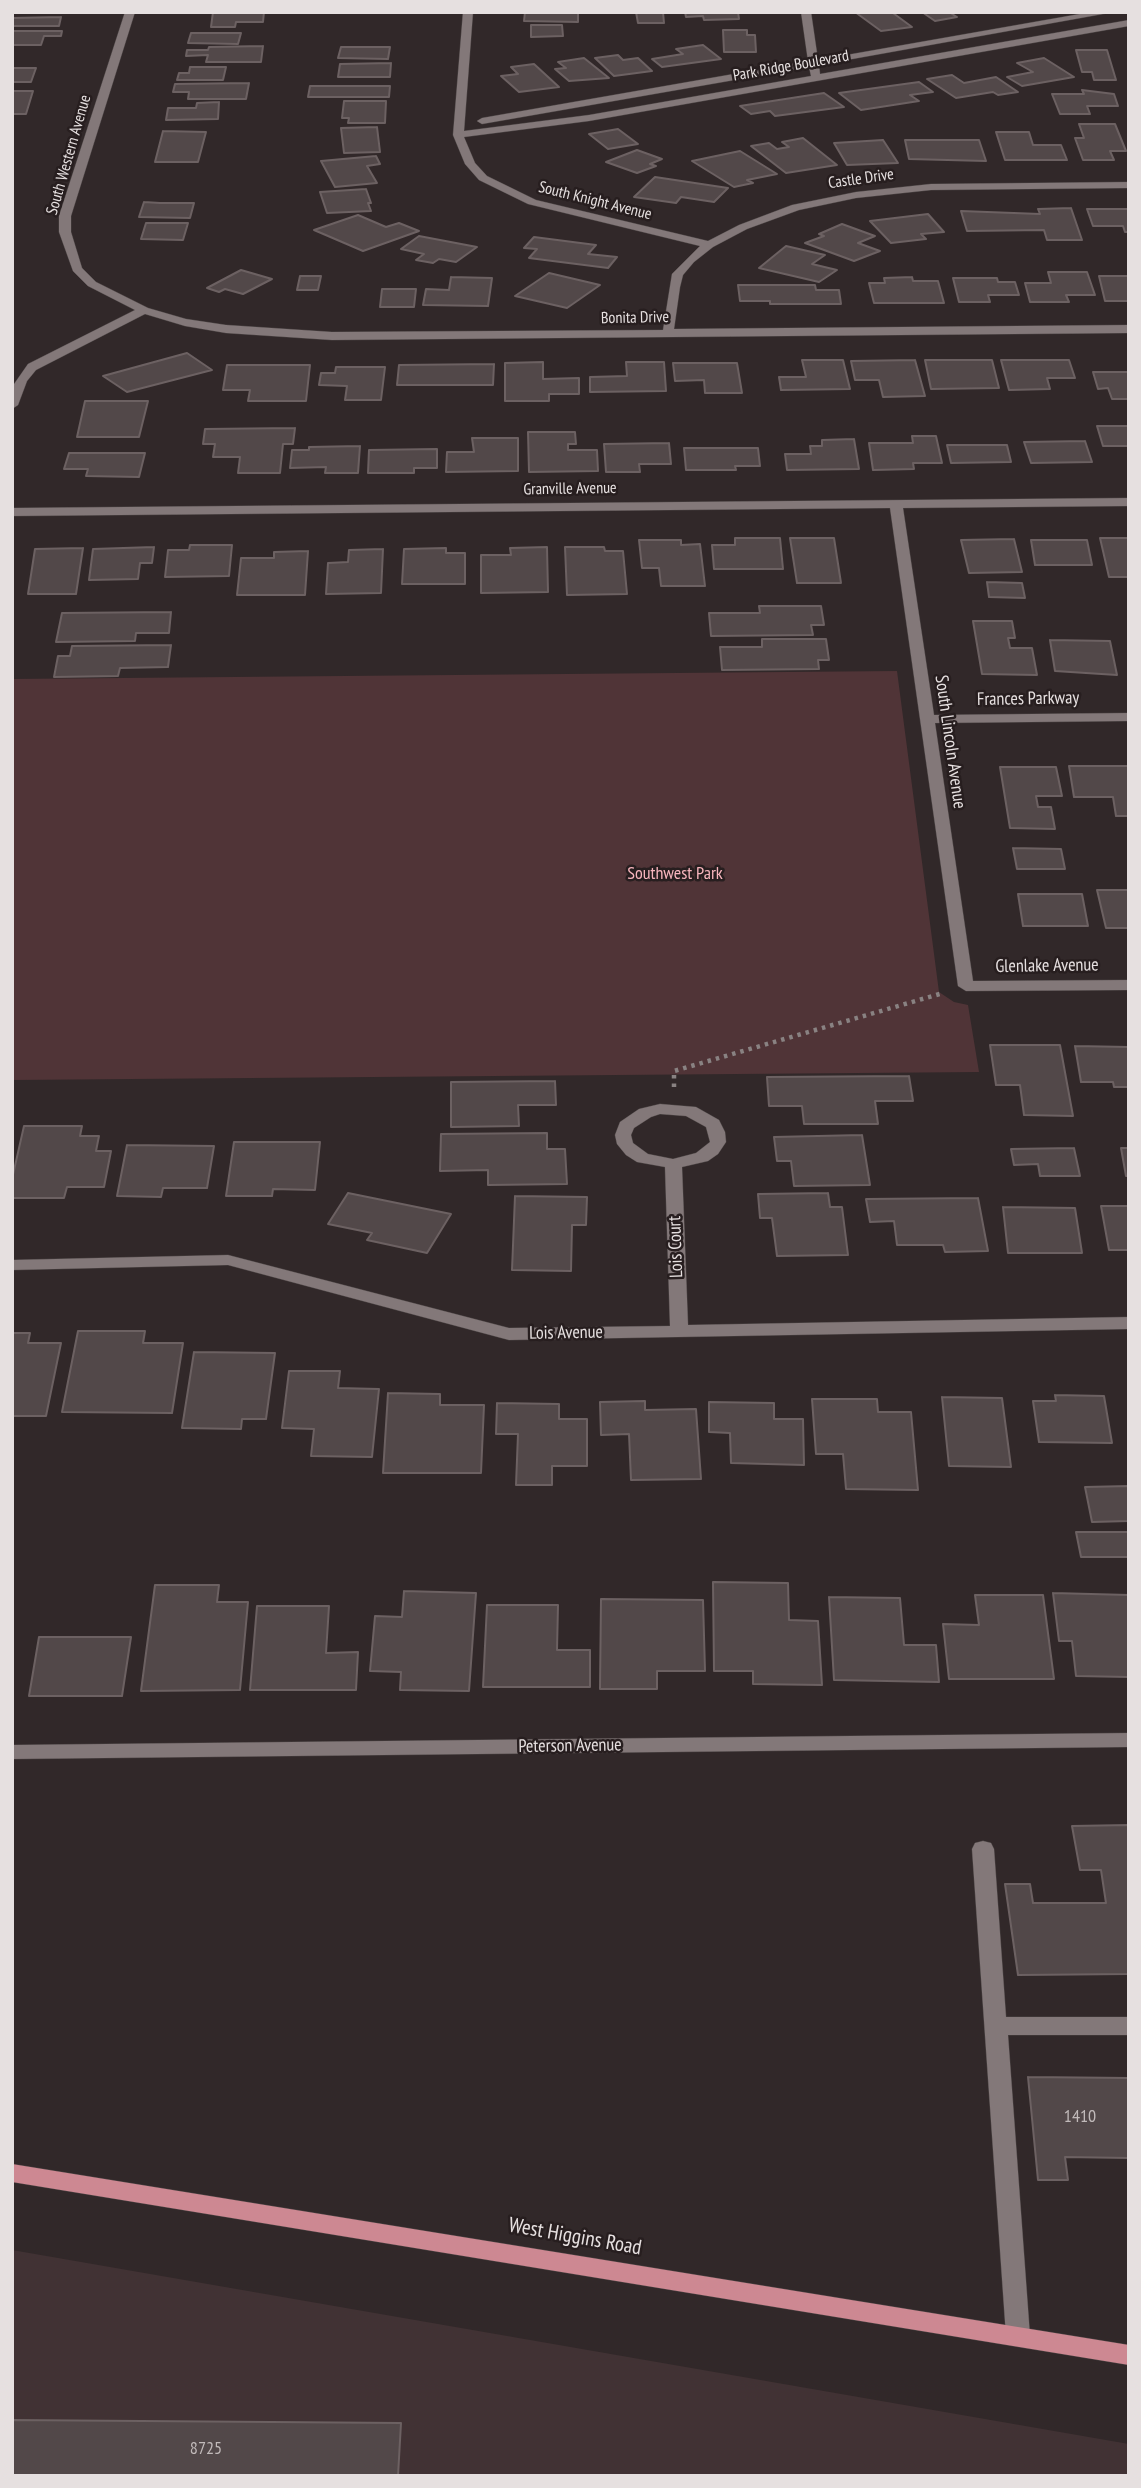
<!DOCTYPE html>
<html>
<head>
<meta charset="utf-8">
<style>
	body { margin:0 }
	#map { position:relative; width:1141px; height:2488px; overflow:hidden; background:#312829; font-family:"PT Sans Narrow",sans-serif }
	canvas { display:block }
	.frame { position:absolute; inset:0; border:14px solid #e6e0e0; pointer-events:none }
</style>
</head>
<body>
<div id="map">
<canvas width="1141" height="2488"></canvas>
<div class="frame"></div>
</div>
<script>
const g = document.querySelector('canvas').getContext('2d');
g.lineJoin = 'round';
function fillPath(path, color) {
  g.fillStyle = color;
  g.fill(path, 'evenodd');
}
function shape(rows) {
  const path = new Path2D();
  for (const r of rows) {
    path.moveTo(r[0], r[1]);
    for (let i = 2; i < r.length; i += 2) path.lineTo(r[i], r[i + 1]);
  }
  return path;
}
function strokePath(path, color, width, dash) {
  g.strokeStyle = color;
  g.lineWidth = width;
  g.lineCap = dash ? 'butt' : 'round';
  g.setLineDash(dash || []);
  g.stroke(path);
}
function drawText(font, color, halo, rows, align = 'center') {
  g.font = font + ' "PT Sans Narrow",sans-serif';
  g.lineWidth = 5;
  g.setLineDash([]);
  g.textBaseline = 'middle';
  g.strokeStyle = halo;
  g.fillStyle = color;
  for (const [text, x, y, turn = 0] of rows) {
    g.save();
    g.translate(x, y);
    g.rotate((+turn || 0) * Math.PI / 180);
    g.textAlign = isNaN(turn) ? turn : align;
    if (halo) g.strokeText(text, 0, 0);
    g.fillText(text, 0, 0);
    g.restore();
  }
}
const built = shape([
	[12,2250,1129,2444,1129,2476,12,2476]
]);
const green = shape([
	[897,671,939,992,954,1002,968,1005,979,1072,12,1080,12,679]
]);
const building = shape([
	[213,12,264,12,263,22,236,22,235,27,211,27,213,12],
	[525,12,578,12,578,22,524,21,525,12],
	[636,12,663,12,664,23,638,23,636,12],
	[685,12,738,12,739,19,704,20,703,16,686,17,685,12],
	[855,12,897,12,893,13,912,27,881,31,855,12],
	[922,12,949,12,957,17,935,21,922,12],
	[61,17,59,26,12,26,12,18,61,17],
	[531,25,562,25,563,36,531,37,531,25],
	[723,30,747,30,747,35,755,35,756,52,724,52,723,30],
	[12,31,62,31,61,36,44,36,41,45,12,45,12,31],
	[191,33,241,33,238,44,188,43,191,33],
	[703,45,721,59,662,67,652,59,683,54,676,49,703,45],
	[263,46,261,62,206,62,208,55,186,56,187,50,208,50,209,47,263,46],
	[341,47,390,47,388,59,338,58,341,47],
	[1076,50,1107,50,1116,80,1094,80,1092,72,1082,72,1076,50],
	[618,55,623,60,638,58,652,71,614,76,595,58,618,55],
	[584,58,609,78,569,81,555,69,566,68,558,62,584,58],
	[1044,58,1074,77,1022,86,1007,77,1033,72,1017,63,1044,58],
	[391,63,390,77,338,77,340,64,391,63],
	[534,64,559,87,519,92,501,76,518,74,511,67,534,64],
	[190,67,226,67,223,80,177,80,179,73,189,73,190,67],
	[12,68,36,68,31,82,12,82,12,68],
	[952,75,964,83,996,77,1018,92,998,95,993,92,956,98,927,79,952,75],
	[919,82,933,92,910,95,919,101,861,110,839,93,919,82],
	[249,83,246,99,188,99,189,92,173,92,175,84,249,83],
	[310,86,390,86,389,97,308,97,310,86],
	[1082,90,1114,94,1118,106,1087,106,1090,114,1060,114,1052,94,1084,94,1082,90],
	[12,91,33,91,26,114,12,114,12,91],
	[824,93,844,107,775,116,770,111,751,114,740,106,824,93],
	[344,101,386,101,385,123,348,123,349,118,342,118,344,101],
	[219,102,218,119,166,120,168,108,196,108,197,103,219,102],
	[1079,124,1115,124,1126,151,1110,151,1114,160,1083,160,1075,138,1084,138,1079,124],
	[377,127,380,152,344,153,341,128,377,127],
	[618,129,638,144,608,149,589,134,618,129],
	[163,131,206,132,198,162,155,162,163,131],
	[996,132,1029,132,1033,145,1061,145,1067,160,1005,160,996,132],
	[803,138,837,165,786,173,751,146,769,143,777,149,789,147,782,142,803,138],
	[883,140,898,163,847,165,834,143,883,140],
	[905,140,979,140,986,161,909,159,905,140],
	[637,150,662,159,650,164,656,166,637,173,606,162,637,150],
	[740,151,777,174,747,180,753,183,734,187,692,161,740,151],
	[376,156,380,164,367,166,377,183,335,187,321,161,376,156],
	[655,177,728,188,714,202,681,197,676,203,634,197,655,177],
	[366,189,371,203,368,203,371,211,327,213,320,192,366,189],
	[144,202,160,203,194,203,190,218,139,217,144,202],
	[1071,208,1082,240,1047,240,1044,230,967,231,961,211,1040,214,1038,209,1071,208],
	[1087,209,1129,209,1129,232,1125,232,1123,226,1093,226,1087,209],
	[928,214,944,232,921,234,926,239,891,243,870,221,928,214],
	[358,215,386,227,399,223,419,231,363,251,314,230,358,215],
	[146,223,188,223,183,240,141,239,146,223],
	[842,224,875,236,858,243,880,251,854,261,805,243,824,236,819,234,842,224],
	[419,236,477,247,456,262,439,259,433,263,416,260,424,254,401,249,419,236],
	[534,237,596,245,588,254,617,257,608,268,529,258,537,249,524,248,534,237],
	[786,246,825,255,812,264,837,270,819,282,759,268,786,246],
	[241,270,272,279,243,294,225,289,219,292,207,288,241,270],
	[1048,272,1087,272,1095,295,1066,295,1069,302,1030,302,1025,283,1051,283,1048,272],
	[549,273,600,285,567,308,515,296,549,273],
	[300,276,321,276,318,290,297,290,300,276],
	[1099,276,1129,276,1129,301,1105,301,1099,276],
	[451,277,492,278,488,306,423,305,426,289,449,290,451,277],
	[912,277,913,281,938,281,944,303,874,303,869,283,885,283,884,278,912,277],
	[953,278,997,278,998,282,1015,282,1019,295,988,295,990,302,959,302,953,278],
	[738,285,815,285,816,290,839,290,841,304,770,304,770,301,740,301,738,285],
	[382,289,416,289,414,307,380,307,382,289],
	[187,353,212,370,127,392,103,376,187,353],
	[802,360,843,360,850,389,781,390,779,377,806,377,802,360],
	[915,360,925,396,883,397,879,380,855,380,851,361,915,360],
	[925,360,992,360,999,388,931,389,925,360],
	[1001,360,1069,360,1075,378,1047,378,1050,389,1009,390,1001,360],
	[543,362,543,379,579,378,579,394,549,394,549,401,505,401,505,363,543,362],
	[626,362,664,362,666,391,590,392,590,377,627,376,626,362],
	[673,363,737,363,742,393,705,393,704,380,675,381,673,363],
	[494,364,493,385,397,385,399,365,494,364],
	[227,365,310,365,306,401,248,401,250,390,223,390,227,365],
	[336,367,385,367,381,400,345,400,347,386,319,385,321,373,335,373,336,367],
	[1093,372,1129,372,1129,399,1112,399,1108,388,1098,389,1093,372],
	[85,401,148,401,139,437,77,437,85,401],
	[1097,426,1129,426,1129,446,1103,446,1097,426],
	[295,428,293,444,283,444,280,473,238,473,240,457,213,457,215,444,203,444,205,429,295,428],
	[528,432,575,432,576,444,568,444,568,450,597,450,598,471,529,472,528,432],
	[912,436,936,436,942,463,913,463,914,469,873,470,869,443,913,443,912,436],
	[472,438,518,438,518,471,446,472,447,452,474,452,472,438],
	[854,439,859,469,787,470,785,454,811,454,810,446,822,446,822,440,854,439],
	[1085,441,1092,462,1031,463,1024,442,1085,441],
	[669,443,671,464,639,464,640,472,606,472,604,444,669,443],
	[947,445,1007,445,1011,462,951,463,947,445],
	[360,446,358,473,325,473,326,467,290,468,292,450,309,450,309,447,360,446],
	[684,448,758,448,760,466,735,466,736,470,686,470,684,448],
	[437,449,437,468,414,468,414,473,368,473,369,450,437,449],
	[69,453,145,453,139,477,86,476,88,469,64,469,69,453],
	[735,538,780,538,783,569,714,569,712,545,735,545,735,538],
	[790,538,834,538,841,583,797,583,790,538],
	[1100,538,1129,538,1129,577,1109,577,1100,538],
	[1014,539,1022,572,969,573,961,540,1014,539],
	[639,540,681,540,681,545,700,544,705,586,661,586,659,568,642,568,639,540],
	[1031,540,1087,540,1092,565,1035,565,1031,540],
	[190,545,232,545,229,576,165,577,168,550,189,550,190,545],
	[154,547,152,563,140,563,138,579,89,580,93,549,154,547],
	[547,547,548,592,481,593,481,555,511,555,510,548,547,547],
	[565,547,604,547,605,551,623,551,627,594,567,595,565,547],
	[83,548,76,594,28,594,35,549,83,548],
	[446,548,446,553,465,553,465,584,402,584,404,549,446,548],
	[383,549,381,593,326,594,328,563,348,562,349,550,383,549],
	[308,551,305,595,237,595,241,558,274,558,274,552,308,551],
	[987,582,1022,583,1025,598,989,597,987,582],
	[759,606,821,606,824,625,811,625,813,635,711,636,709,613,760,613,759,606],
	[171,612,169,633,136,633,135,641,56,642,62,613,171,612],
	[973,621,1012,621,1015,638,1008,638,1010,648,1032,648,1037,675,982,674,973,621],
	[762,639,826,639,829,660,818,660,819,669,722,670,720,647,762,647,762,639],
	[1050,640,1110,641,1117,675,1055,671,1050,640],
	[171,645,168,667,120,668,118,676,54,677,58,656,70,656,72,646,171,645],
	[1069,766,1129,766,1129,816,1116,816,1113,797,1074,797,1069,766],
	[1000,767,1056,767,1062,796,1036,796,1038,807,1051,807,1055,829,1010,828,1000,767],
	[1013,848,1061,849,1065,869,1017,869,1013,848],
	[1097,890,1129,890,1129,928,1106,928,1097,890],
	[1018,894,1082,894,1088,926,1023,926,1018,894],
	[990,1045,1060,1045,1073,1116,1024,1115,1020,1085,996,1085,990,1045],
	[1075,1046,1129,1047,1129,1087,1114,1087,1113,1082,1081,1082,1075,1046],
	[909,1076,913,1101,875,1101,878,1124,804,1124,802,1106,769,1106,767,1077,909,1076],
	[555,1081,556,1105,518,1105,519,1126,451,1127,451,1082,555,1081],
	[24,1126,82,1126,80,1136,99,1136,96,1151,111,1151,104,1187,67,1187,64,1198,12,1198,12,1179,24,1126],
	[547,1133,547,1149,565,1149,567,1184,488,1185,488,1170,440,1171,441,1134,547,1133],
	[862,1135,870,1185,794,1186,791,1161,777,1161,774,1137,862,1135],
	[234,1142,320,1142,315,1190,273,1189,272,1196,226,1196,234,1142],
	[127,1145,214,1146,207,1188,163,1188,161,1197,117,1196,127,1145],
	[1074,1148,1080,1176,1040,1176,1038,1164,1014,1165,1011,1149,1074,1148],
	[1121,1148,1129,1148,1129,1176,1126,1176,1121,1148],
	[348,1193,451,1214,427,1253,367,1240,372,1233,328,1224,348,1193],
	[828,1193,830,1207,842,1207,848,1255,777,1256,772,1218,760,1218,758,1194,828,1193],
	[515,1196,587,1197,586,1225,572,1225,571,1271,512,1270,515,1196],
	[978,1198,988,1251,945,1252,943,1245,897,1245,894,1221,870,1222,866,1199,978,1198],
	[1101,1206,1129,1206,1129,1250,1109,1250,1101,1206],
	[1003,1207,1075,1208,1082,1253,1008,1253,1003,1207],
	[78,1331,145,1331,143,1343,183,1343,172,1413,62,1412,78,1331],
	[12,1333,30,1333,28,1343,61,1343,46,1416,12,1416,12,1333],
	[194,1352,275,1353,266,1419,242,1419,241,1429,182,1428,194,1352],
	[289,1371,340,1371,338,1388,379,1389,372,1457,311,1456,314,1429,282,1428,289,1371],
	[388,1393,440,1394,440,1405,484,1405,481,1473,383,1473,388,1393],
	[1055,1395,1104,1396,1112,1443,1039,1442,1033,1401,1056,1401,1055,1395],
	[942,1397,1002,1398,1011,1467,949,1466,942,1397],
	[812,1399,877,1399,878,1412,911,1412,918,1490,846,1489,843,1454,816,1454,812,1399],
	[645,1401,645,1410,696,1409,701,1479,631,1480,629,1434,601,1435,600,1402,645,1401],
	[709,1402,774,1403,774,1419,803,1419,804,1465,731,1463,730,1433,709,1432,709,1402],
	[497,1403,559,1404,559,1419,587,1419,587,1466,552,1466,552,1485,516,1485,518,1434,496,1434,497,1403],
	[1129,1486,1129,1521,1092,1522,1085,1487,1129,1486],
	[1076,1532,1129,1532,1129,1557,1081,1557,1076,1532],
	[713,1582,788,1583,789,1620,818,1621,822,1685,753,1684,753,1671,714,1671,713,1582],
	[155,1585,219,1585,217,1602,248,1602,240,1690,141,1691,155,1585],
	[404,1591,476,1593,469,1691,400,1690,401,1672,370,1671,375,1616,402,1617,404,1591],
	[1053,1593,1129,1595,1129,1677,1076,1676,1072,1641,1059,1641,1053,1593],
	[975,1595,1043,1595,1054,1679,949,1679,943,1624,979,1625,975,1595],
	[829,1597,900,1598,904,1645,936,1645,939,1682,834,1680,829,1597],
	[601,1599,703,1600,705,1671,657,1671,657,1689,600,1689,601,1599],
	[487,1605,558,1605,557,1650,590,1650,590,1687,483,1687,487,1605],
	[257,1606,329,1606,326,1653,358,1652,356,1690,250,1690,257,1606],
	[39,1637,131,1637,122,1696,29,1696,39,1637],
	[1129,1825,1129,1974,1018,1975,1005,1884,1030,1884,1033,1903,1106,1903,1101,1870,1080,1870,1072,1826,1129,1825],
	[1028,2077,1129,2078,1129,2158,1065,2157,1068,2180,1038,2180,1028,2077],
	[12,2420,401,2423,398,2476,12,2476,12,2420]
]);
const path = shape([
	[674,1087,674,1071,943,993]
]);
const minor = shape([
	[125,12,135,12,71,216,71,232,82,268,96,282,148,308,186,319,226,325,332,332,663,330,672,274,700,246,528,204,479,180,465,164,453,135,463,12,473,12,464,131,589,115,811,76,809,67,482,124,477,121,482,118,808,61,801,12,811,12,818,60,1091,12,1114,12,819,65,820,74,1129,20,1129,26,589,121,464,137,475,163,487,176,536,200,708,241,739,225,792,205,856,192,931,184,1129,182,1129,188,931,190,856,198,799,210,747,229,713,247,694,262,683,275,680,287,674,329,1129,325,1129,333,332,340,226,333,185,326,145,314,36,370,27,381,18,405,12,409,12,387,28,364,135,310,88,286,73,271,59,232,59,216,125,12],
	[1129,498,1129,506,903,508,934,715,1129,713,1129,721,935,723,973,981,1129,980,1129,990,966,991,958,986,890,508,12,516,12,508,1129,498],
	[660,1104,696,1107,719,1120,725,1132,726,1142,718,1154,708,1161,682,1167,688,1325,1129,1317,1129,1329,509,1340,228,1265,12,1270,12,1260,228,1255,509,1328,670,1326,665,1167,637,1162,626,1155,617,1144,615,1135,620,1122,639,1109,660,1104],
	[660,1114,686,1116,706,1127,710,1142,696,1153,673,1159,648,1154,633,1143,631,1135,634,1128,651,1117,660,1114],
	[1129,1733,1129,1747,12,1759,12,1745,1129,1733],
	[983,1841,991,1843,994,1849,1006,2017,1129,2017,1129,2035,1008,2035,1030,2336,1027,2343,1018,2346,1009,2343,1006,2336,972,1849,975,1843,983,1841]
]);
const major = shape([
	[12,2164,1129,2345,1129,2365,12,2182,12,2164]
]);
const farStreetnames = [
	["Park Ridge Boulevard",791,66,-10],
	["South Western Avenue",69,155,-74],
	["Castle Drive",861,179,-8],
	["South Knight Avenue",595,201,14],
	["Bonita Drive",635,318,-1],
	["Granville Avenue",570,489,-1]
];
const streetNames = [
	["Frances Parkway",1028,699,-1],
	["South Lincoln Avenue",950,742,82],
	["Glenlake Avenue",1047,966,-1],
	["Lois Court",676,1247,-92],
	["Lois Avenue",566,1333,-1],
	["Peterson Avenue",570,1746,-1]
];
const parkNames = [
	["Southwest Park",675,874]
];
const nearNumbernames = [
	["1410",1080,2117],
	["8725",206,2449]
];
const nearStreetnames = [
	["West Higgins Road",575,2237,10]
];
fillPath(built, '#413234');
fillPath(green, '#503437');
fillPath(building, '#524849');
strokePath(building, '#6c6162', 2);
strokePath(minor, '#4a4343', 1);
strokePath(major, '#4a4343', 1);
strokePath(path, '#898282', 4.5, [3.5, 5]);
fillPath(minor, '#837879');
fillPath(major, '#cd8892');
drawText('16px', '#e6e0e0', '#271e1f', farStreetnames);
drawText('18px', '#e6e0e0', '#271e1f', streetNames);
drawText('18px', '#f8b5bd', '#271e1f', parkNames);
drawText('18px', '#c1baba', null, nearNumbernames);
drawText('21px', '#e6e0e0', '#271e1f', nearStreetnames);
</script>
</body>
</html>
